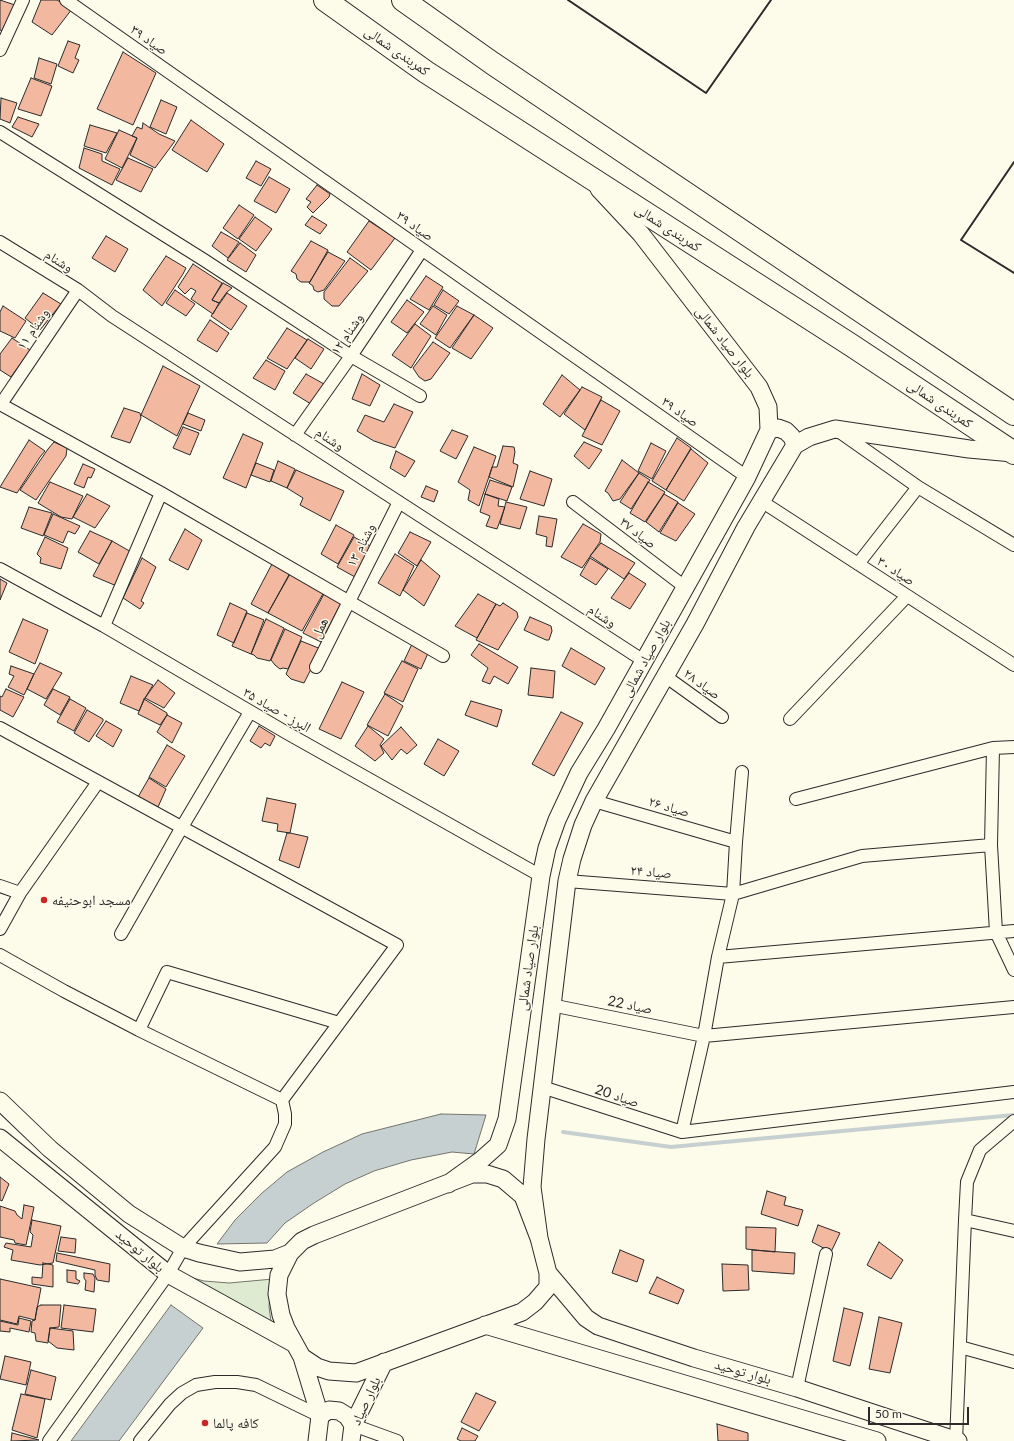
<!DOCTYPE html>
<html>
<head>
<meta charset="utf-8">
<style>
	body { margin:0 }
	#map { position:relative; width:1014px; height:1441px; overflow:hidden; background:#fdfbea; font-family:Lato,sans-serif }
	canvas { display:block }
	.scale { position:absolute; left:868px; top:1407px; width:101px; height:18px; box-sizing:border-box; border:2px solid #2b2b2b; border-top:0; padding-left:5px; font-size:12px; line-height:14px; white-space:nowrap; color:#2b2b2b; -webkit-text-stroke:3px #fdfbea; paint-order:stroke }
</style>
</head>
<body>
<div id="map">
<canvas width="1014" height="1441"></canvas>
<div class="scale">50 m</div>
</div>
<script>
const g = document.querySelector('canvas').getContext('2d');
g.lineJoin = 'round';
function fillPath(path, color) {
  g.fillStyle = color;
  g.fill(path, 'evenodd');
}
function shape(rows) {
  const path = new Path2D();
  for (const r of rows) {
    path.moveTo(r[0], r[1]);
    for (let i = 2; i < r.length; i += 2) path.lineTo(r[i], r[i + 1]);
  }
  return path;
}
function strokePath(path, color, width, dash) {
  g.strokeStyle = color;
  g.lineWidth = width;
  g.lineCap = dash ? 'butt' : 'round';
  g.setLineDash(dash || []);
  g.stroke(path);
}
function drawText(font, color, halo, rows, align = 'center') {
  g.font = font + ' Lato,"Noto Naskh Arabic",sans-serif';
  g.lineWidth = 3;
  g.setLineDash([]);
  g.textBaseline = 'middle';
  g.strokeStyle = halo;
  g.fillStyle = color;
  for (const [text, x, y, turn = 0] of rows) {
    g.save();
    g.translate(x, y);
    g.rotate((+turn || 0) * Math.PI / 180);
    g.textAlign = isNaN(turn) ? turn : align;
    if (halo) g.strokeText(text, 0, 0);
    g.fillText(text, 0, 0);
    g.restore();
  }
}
const green = shape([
	[193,1278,204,1281,229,1283,273,1279,270,1291,269,1307,271,1321,269,1322,192,1279,193,1278]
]);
const water = shape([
	[441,1114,486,1115,474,1154,452,1152,411,1160,374,1171,345,1184,314,1203,285,1223,267,1243,217,1244,235,1220,262,1193,287,1172,323,1152,362,1134,441,1114],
	[171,1305,203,1328,119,1441,71,1441,171,1305]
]);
const stream = shape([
	[563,1132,671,1147,1014,1115]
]);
const building = shape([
	[0,0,15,5,2,31,0,30,0,0],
	[41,0,57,0,72,9,52,35,32,22,41,0],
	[68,41,80,45,75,58,79,60,73,73,58,66,68,41],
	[123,52,156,73,133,125,97,109,123,52],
	[39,58,57,64,51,84,34,78,39,58],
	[31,78,52,86,41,116,18,109,31,78],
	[1,98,17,103,10,123,0,119,1,98],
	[161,100,177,107,166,134,150,127,161,100],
	[18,117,39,124,32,137,12,127,18,117],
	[191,120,224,144,207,172,172,150,191,120],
	[143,123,159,134,175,141,155,168,130,155,137,138,132,136,137,127,142,129,143,123],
	[90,125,117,133,106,153,84,146,90,125],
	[119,130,137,138,122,168,105,159,119,130],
	[84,148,102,154,102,161,120,169,112,185,79,168,84,148],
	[128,158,153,169,141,192,116,180,128,158],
	[256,161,271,169,261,186,246,178,256,161],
	[269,177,290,189,276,213,254,201,269,177],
	[317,185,330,194,329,197,313,213,307,207,311,202,306,199,317,185],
	[239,205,254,215,238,239,223,228,239,205],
	[312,216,327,225,320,234,305,225,312,216],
	[255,217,272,229,256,251,239,239,255,217],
	[369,221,395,238,371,270,347,252,369,221],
	[221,232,239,242,228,258,212,246,221,232],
	[106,236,128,249,115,272,92,258,106,236],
	[311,241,328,250,310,282,301,282,297,279,296,274,291,271,311,241],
	[240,243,256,255,246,272,227,260,240,243],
	[328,252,345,261,324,290,318,292,314,290,313,286,309,283,328,252],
	[166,256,186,268,183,274,162,306,143,290,166,256],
	[350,258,368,271,339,306,332,306,324,299,324,292,350,258],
	[193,264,222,283,212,300,219,303,213,314,191,299,196,291,191,288,185,294,178,287,193,264],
	[426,276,443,287,429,310,410,299,426,276],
	[223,283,232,288,227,292,219,303,212,300,223,283],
	[175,290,195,304,186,316,166,303,175,290],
	[443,290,459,301,449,314,434,305,443,290],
	[43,293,61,304,40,330,25,318,43,293],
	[227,293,247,306,231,330,211,316,227,293],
	[407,300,424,312,407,333,391,322,407,300],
	[3,306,26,321,15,338,0,331,0,312,3,306],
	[433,306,447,315,436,335,420,324,433,306],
	[457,306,474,315,450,348,435,338,457,306],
	[474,315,493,328,471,359,452,348,474,315],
	[210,320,229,333,217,352,197,340,210,320],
	[415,324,431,336,411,368,392,355,415,324],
	[287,328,307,340,287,369,267,358,287,328],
	[12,338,30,350,11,377,0,370,0,354,12,338],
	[308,339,324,349,311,369,295,358,308,339],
	[433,342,450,353,431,379,425,381,419,377,413,368,433,342],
	[266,360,285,371,275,390,253,378,266,360],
	[163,366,200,386,177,436,141,415,163,366],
	[306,374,324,384,311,404,293,393,306,374],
	[362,374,380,385,370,406,352,399,362,374],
	[562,375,580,390,560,417,543,404,562,375],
	[582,387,602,397,585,430,564,414,582,387],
	[601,400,620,411,602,445,582,436,601,400],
	[394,404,413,412,395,448,374,441,357,431,365,415,384,422,394,404],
	[124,408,140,413,141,418,130,443,111,437,124,408],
	[188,413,205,420,201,431,183,424,188,413],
	[183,427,199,433,190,455,173,448,183,427],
	[452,430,468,436,456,459,440,451,452,430],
	[243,434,263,443,246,488,223,478,243,434],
	[677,438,691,448,666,490,652,481,677,438],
	[29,440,45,451,40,457,17,493,0,487,29,440],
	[54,442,67,448,66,456,36,500,20,490,48,449,54,442],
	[584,442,602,450,589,469,574,456,584,442],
	[651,443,666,451,652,479,638,471,651,443],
	[503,446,514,447,515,452,513,463,518,465,513,487,489,477,492,467,497,467,503,446],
	[474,447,496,456,479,506,468,500,470,490,458,482,474,447],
	[691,449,708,463,684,501,666,490,691,449],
	[396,451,415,461,405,477,390,468,396,451],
	[622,460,639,473,620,499,613,501,608,493,605,491,622,460],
	[278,461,295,469,287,488,271,481,278,461],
	[256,463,274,470,270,482,251,475,256,463],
	[83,464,95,469,91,478,88,477,84,488,74,484,83,464],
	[296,470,344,491,330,521,300,505,303,498,287,488,296,470],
	[530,471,552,479,544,506,520,499,530,471],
	[639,473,650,480,631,509,620,502,639,473],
	[490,480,512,487,507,501,485,494,490,480],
	[50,482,83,496,72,519,61,517,38,503,50,482],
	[648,482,665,492,645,522,630,513,648,482],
	[426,486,438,491,434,502,421,497,426,486],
	[87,494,110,506,95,528,73,517,87,494],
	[485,494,499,499,498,506,505,507,497,529,486,526,490,516,480,512,485,494],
	[664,494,678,502,659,532,646,522,664,494],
	[506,502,527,507,520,529,500,524,506,502],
	[678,503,695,514,676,541,660,533,678,503],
	[29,507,52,513,43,536,21,528,29,507],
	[53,514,80,526,75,534,68,531,63,543,44,535,53,514],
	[539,516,557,519,552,547,546,546,547,537,536,534,539,516],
	[583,524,601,534,600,542,582,568,561,557,583,524],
	[336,525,354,535,338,564,321,554,336,525],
	[185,529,202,540,188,570,169,560,185,529],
	[90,531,112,541,99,564,78,552,90,531],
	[410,532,431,542,417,566,398,553,410,532],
	[45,537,68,548,61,569,40,563,41,558,37,554,45,537],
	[354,537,372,547,355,577,337,567,354,537],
	[112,541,133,553,119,587,93,576,112,541],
	[601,543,635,563,624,579,590,556,601,543],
	[395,554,414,566,400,596,378,583,395,554],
	[142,558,156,567,141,601,144,603,140,609,123,598,142,558],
	[590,558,608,569,596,585,580,575,590,558],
	[421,560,440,576,424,606,403,590,421,560],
	[273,562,291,571,268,613,251,604,273,562],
	[629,573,646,584,630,609,611,598,629,573],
	[290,574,324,592,302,631,268,613,290,574],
	[0,579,7,583,0,600,0,579],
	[324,594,341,603,321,642,303,633,324,594],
	[478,594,496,604,477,638,455,626,478,594],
	[230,603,247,611,234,643,217,635,230,603],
	[503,603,517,612,518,617,498,650,476,640,496,604,500,606,503,603],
	[247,613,264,620,251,654,232,646,247,613],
	[530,617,551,626,552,631,549,640,546,640,524,630,530,617],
	[23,619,48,630,35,664,9,652,23,619],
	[266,619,284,628,270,661,257,658,254,655,251,654,266,619],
	[285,629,302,637,288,669,283,668,280,669,275,665,271,660,285,629],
	[301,641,321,649,304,683,291,679,286,674,301,641],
	[412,644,429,651,421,669,404,661,412,644],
	[479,644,518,667,508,684,494,676,490,684,482,681,488,668,471,655,479,644],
	[571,648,605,668,595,685,562,666,571,648],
	[402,661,418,669,403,702,384,693,402,661],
	[40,663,62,673,46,699,27,689,34,674,40,663],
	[11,666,34,674,24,695,8,687,14,676,9,674,11,666],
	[531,668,555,671,553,698,528,695,531,668],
	[131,676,153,685,145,698,139,711,120,703,131,676],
	[158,680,175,693,164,708,145,698,158,680],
	[342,682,364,692,341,739,319,729,342,682],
	[6,689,24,697,13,717,0,710,0,696,2,697,6,689],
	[53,689,70,697,60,715,44,705,53,689],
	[385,694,403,706,388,736,367,725,385,694],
	[70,699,86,708,74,731,57,722,70,699],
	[144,699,167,713,167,715,160,725,138,714,144,699],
	[471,701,502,710,497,727,465,715,471,701],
	[87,710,103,719,103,721,89,742,74,733,87,710],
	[561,712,583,723,554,776,532,764,561,712],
	[167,715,182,723,172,743,157,732,167,715],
	[106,721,122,730,113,747,96,736,106,721],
	[259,726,275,736,270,746,265,743,261,748,250,741,259,726],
	[368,726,384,739,380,745,384,753,375,761,355,746,368,726],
	[401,727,417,745,407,754,401,749,392,760,381,746,401,727],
	[438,739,459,751,444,776,424,764,438,739],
	[167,745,185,756,166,787,149,777,167,745],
	[149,778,166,789,158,807,138,797,149,778],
	[267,798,296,804,290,833,277,831,278,824,262,821,267,798],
	[287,833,290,833,308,837,299,868,279,860,287,833],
	[0,1177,9,1184,2,1201,0,1200,0,1177],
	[767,1191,786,1197,784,1205,803,1210,798,1226,761,1214,767,1191],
	[24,1205,34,1207,26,1245,15,1243,14,1240,0,1237,0,1206,15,1211,17,1215,22,1219,24,1205],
	[32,1220,61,1226,53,1263,40,1265,11,1260,13,1250,4,1247,6,1243,31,1247,33,1235,30,1232,32,1220],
	[818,1225,840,1233,831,1252,812,1242,818,1225],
	[746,1227,776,1228,775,1252,746,1249,746,1227],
	[61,1237,76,1239,75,1253,58,1251,61,1237],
	[879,1242,903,1260,891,1279,867,1265,879,1242],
	[620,1250,644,1260,637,1282,612,1273,620,1250],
	[752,1250,795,1253,794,1274,752,1271,752,1250],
	[57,1253,110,1264,109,1282,97,1280,95,1275,95,1270,56,1261,57,1253],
	[43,1263,53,1265,53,1287,32,1284,32,1277,42,1278,43,1263],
	[722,1264,748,1265,749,1290,723,1291,722,1264],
	[67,1270,76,1271,76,1279,80,1281,78,1284,67,1282,67,1270],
	[84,1273,93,1274,95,1278,94,1292,85,1290,86,1281,84,1278,84,1273],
	[657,1277,684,1290,678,1304,649,1293,657,1277],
	[0,1279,41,1288,35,1320,19,1316,17,1324,0,1320,0,1279],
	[41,1305,61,1305,59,1327,50,1328,48,1343,36,1341,35,1333,31,1332,32,1321,35,1320,37,1307,41,1305],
	[64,1305,96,1309,93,1332,61,1328,64,1305],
	[844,1308,863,1313,850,1366,833,1361,844,1308],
	[879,1317,902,1323,890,1373,869,1369,879,1317],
	[19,1318,31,1321,29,1332,10,1328,10,1332,0,1331,0,1321,18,1325,19,1318],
	[50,1328,73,1331,74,1350,57,1348,48,1341,50,1328],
	[5,1356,31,1362,26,1385,0,1379,5,1356],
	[31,1370,56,1377,51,1400,25,1394,31,1370],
	[476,1393,496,1402,479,1431,461,1422,476,1393],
	[21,1394,45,1399,37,1438,12,1430,21,1394],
	[717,1424,748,1433,748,1441,718,1441,717,1424],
	[462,1428,478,1436,475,1441,461,1441,457,1439,462,1428],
	[12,1433,39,1440,11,1441,12,1433]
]);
const street = shape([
	[66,0,747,477],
	[0,50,23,0],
	[0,132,204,260,351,356,420,396],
	[0,242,78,290,112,316,644,661],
	[0,404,161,493,443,656],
	[1,404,78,290],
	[837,430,918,487,1014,545],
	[295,435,351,356,422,250],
	[761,501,1014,665],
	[573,502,685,587],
	[858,564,918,487],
	[0,569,104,626,287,733,541,876],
	[104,626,161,493],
	[316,667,399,502],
	[665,676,722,717],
	[790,719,907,596],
	[0,728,397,945,282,1100],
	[993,748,991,845,996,932,1014,970],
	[796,799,993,748,1014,747],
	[594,801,736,842],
	[567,881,733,894,862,856,991,845],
	[0,886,20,893],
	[0,929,20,893,98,782],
	[121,934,182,827,250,712],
	[0,955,64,991,139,1030,282,1100,285,1114,285,1124,275,1147,183,1248,168,1274,49,1441],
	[718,957,1014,931],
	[551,1005,704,1036,1014,1007],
	[139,1030,167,972,339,1023],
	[542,1087,682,1132,1014,1092],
	[682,1132,704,1036,718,957,733,894,736,842,742,772],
	[965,1220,1014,1231],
	[960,1347,1014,1362],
	[797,1388,826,1254],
	[353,1425,397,1441],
	[140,1441,170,1404,182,1393,196,1385,215,1382,237,1382,256,1385,320,1416],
	[956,1441,965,1220,967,1182,980,1150,1014,1121]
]);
const secondary = shape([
	[769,430,778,428,786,431,792,437,795,445],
	[0,1101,50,1149,129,1214,183,1248,199,1253,240,1262,275,1259,290,1253],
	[0,1138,168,1274,293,1343],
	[472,1174,487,1174,503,1179,523,1196,539,1238,548,1273,548,1287,535,1302,522,1312,356,1373,329,1371,317,1367,302,1357,286,1328,281,1315,277,1294,279,1275,290,1253,302,1241,314,1235,472,1174],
	[448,1184,480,1161,498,1145,507,1119,541,876,547,848,557,820,579,773,606,729,747,477,769,430,768,407,759,387,641,234,599,189],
	[539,1238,532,1187,536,1139,567,881,572,859,583,825,594,801,695,624,746,527,795,445,809,437,835,429,969,449,1013,453],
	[548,1273,586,1318,598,1326,694,1358,797,1388,958,1441],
	[485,1325,877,1441],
	[302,1357,320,1416,317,1441],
	[320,1416,329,1410,339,1411,347,1416,353,1425],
	[351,1441,353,1425,384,1362]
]);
const highway = shape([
	[325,0,426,72,851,345,1014,453],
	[403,0,492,63,1014,414]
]);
const wall = shape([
	[568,0,706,93,771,0],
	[1014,162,961,240,1014,273]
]);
const markers = [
	[44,900,4,"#c62828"],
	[205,1423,4,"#c62828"]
];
const streetNames = [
	["صیاد ۳۹",149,40,35],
	["کمربندی شمالی",397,51,35],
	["صیاد ۳۹",415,226,35],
	["کمربندی شمالی",668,228,33],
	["وشنام",59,261,32],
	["وشنام ۱۱",33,329,-56],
	["وشنام ۱۲",347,334,-56],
	["بلوار صیاد شمالی",725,342,52],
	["کمربندی شمالی",940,404,34],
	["صیاد ۳۹",680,412,35],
	["وشنام",330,439,33],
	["صیاد ۳۷",638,533,38],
	["وشنام ۱۳",361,545,-63],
	["صیاد ۳۰",896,571,33],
	["وشنام",602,616,33],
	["همل",320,628,-63],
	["بلوار صیاد شمالی",646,658,-61],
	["صیاد ۲۸",702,684,36],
	["البرز - صیاد ۳۵",277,710,30],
	["صیاد ۲۶",669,807,16],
	["صیاد ۲۴",651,872,5],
	["بلوار صیاد شمالی",528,968,-82],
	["صیاد 22",630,1005,11],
	["صیاد 20",617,1096,18],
	["بلوار توحید",140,1251,40],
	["بلوار توحید",743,1372,16],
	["بلوار صیاد",366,1401,-65]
];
const poiNames = [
	["مسجد ابوحنیفه",52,900],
	["کافه پالما",213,1423]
];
fillPath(green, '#deebd1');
strokePath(green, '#74746e', 1);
fillPath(water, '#c7d0d0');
strokePath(water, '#74746e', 1);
strokePath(stream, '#c7d0d0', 4);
fillPath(building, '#f2b8a0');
strokePath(building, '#2b2b2b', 1);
strokePath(street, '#2b2b2b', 14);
strokePath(secondary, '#2b2b2b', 19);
strokePath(highway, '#2b2b2b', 24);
strokePath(street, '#fdfbea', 12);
strokePath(secondary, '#fdfbea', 17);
strokePath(highway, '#fdfbea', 22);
strokePath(wall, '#2b2b2b', 2);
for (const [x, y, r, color] of markers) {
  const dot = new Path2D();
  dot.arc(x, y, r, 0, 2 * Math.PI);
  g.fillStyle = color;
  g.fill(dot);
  strokePath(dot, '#fdfbea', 1.5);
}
drawText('14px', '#2b2b2b', '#fdfbea', streetNames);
drawText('14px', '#2b2b2b', '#fdfbea', poiNames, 'left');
</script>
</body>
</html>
